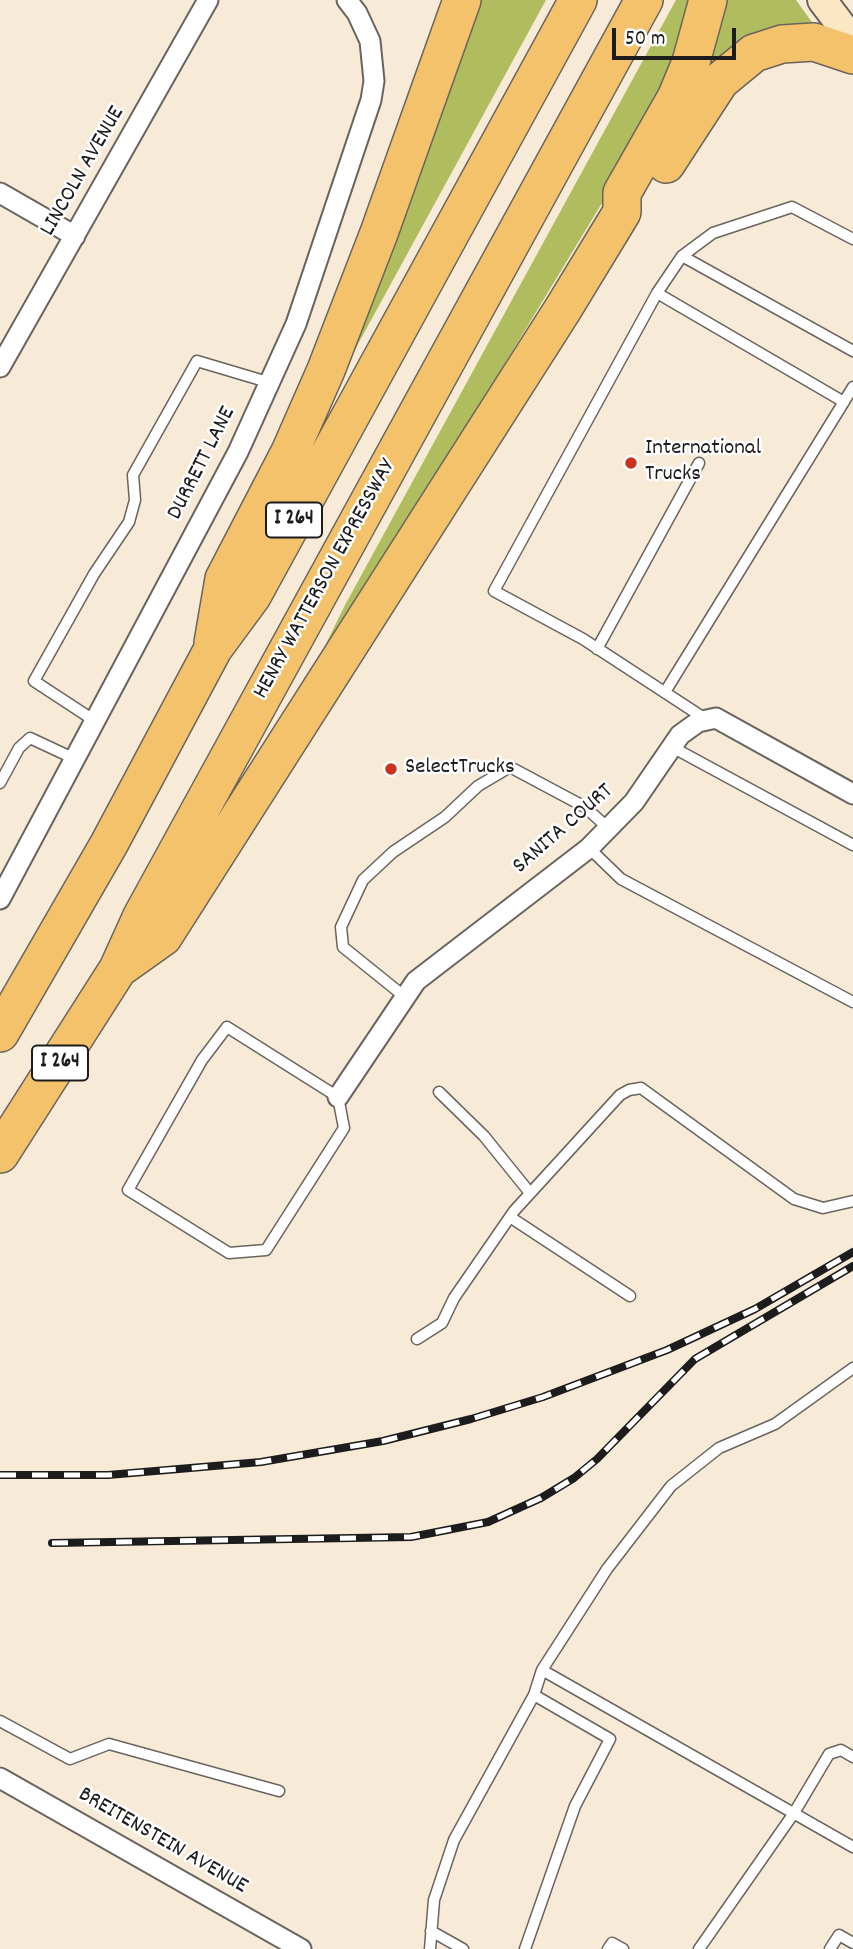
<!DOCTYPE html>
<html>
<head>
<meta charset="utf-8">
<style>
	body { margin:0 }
	#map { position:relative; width:853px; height:1949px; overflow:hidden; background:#f7ebd8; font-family:Dekko,sans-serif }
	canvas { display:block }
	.scale { position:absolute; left:612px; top:28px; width:124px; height:32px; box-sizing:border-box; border:4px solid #1c1c1c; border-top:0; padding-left:9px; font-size:21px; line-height:24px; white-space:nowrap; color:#1c1c1c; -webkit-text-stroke:5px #fff; paint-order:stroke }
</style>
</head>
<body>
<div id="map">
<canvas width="853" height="1949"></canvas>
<div class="scale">50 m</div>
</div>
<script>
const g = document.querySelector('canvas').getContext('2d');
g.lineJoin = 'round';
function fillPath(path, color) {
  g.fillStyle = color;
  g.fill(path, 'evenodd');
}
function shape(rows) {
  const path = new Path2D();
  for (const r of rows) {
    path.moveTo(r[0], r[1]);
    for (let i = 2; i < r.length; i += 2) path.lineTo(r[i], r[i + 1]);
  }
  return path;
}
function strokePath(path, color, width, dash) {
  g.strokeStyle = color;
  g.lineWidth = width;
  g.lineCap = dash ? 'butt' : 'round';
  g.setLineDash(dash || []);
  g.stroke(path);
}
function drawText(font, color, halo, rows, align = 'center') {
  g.font = font + ' Dekko,sans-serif';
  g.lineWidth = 5;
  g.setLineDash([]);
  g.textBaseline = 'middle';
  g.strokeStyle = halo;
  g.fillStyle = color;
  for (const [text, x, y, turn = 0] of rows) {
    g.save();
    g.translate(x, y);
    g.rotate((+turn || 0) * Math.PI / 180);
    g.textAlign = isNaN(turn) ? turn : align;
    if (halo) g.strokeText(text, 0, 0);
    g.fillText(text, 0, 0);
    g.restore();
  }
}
const green = shape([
	[478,0,546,0,352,355,349,354],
	[676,0,695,0,684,45,616,180,450,454,318,660,345,605],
	[723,0,796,0,814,25,790,25,765,32,707,67]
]);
const service = shape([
	[682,256,853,351],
	[657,293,844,402],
	[597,649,699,463],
	[665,692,853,387],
	[707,720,583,639,494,591,657,293,682,256,713,233,792,207,853,239],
	[95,721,34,681,94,574,129,522,135,500,133,475,197,361,271,383],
	[672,747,853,845],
	[0,783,19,748,30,738,75,759],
	[589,848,621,879,853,1002],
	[405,997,343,947,341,927,363,880,393,852,445,817,478,786,510,767,585,807,608,828],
	[227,1027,338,1097,344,1128,266,1250,229,1253,128,1190,202,1060,227,1027],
	[439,1092,484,1136,530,1193],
	[510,1217,630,1296],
	[417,1339,442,1323,454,1298,514,1211,620,1095,629,1090,641,1088,794,1199,823,1208,853,1201],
	[853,1368,775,1424,719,1448,671,1486,607,1569,542,1670,853,1847],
	[534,1695,542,1670],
	[0,1721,70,1759,109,1744,279,1791],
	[431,1931,463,1949],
	[430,1949,434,1900,454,1840,534,1695,610,1739,575,1806,525,1949],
	[608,1949,612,1943,623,1949],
	[699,1949,794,1813,829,1754,841,1750,853,1757],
	[830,1949,839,1935,853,1943]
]);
const minor = shape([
	[0,193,75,236],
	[0,367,208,0],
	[0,899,238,452,296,324,371,100,374,81,370,41,357,13,347,0],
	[338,1097,416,981,589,848,634,802,680,735,698,722,716,718,853,794],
	[0,1778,301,1949]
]);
const secondary = shape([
	[822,0,853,41]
]);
const motorway = shape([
	[666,164,720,81,754,53,782,44,814,42,853,55],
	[213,643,224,579,290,452,326,370,379,233,462,0],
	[118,969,163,937,563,309,622,212,622,193,676,98,691,62,708,0],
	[0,1033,109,844,213,649,252,596,578,0],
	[0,1154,118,969,142,916,644,0]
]);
const rail = shape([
	[0,1475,108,1475,261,1462,383,1441,471,1419,543,1397,667,1350,755,1309,853,1252],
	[52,1543,411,1537,488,1522,541,1498,574,1478,597,1459,695,1359,853,1266]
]);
const markers = [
	[631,463,7,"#c8321e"],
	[391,769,7,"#c8321e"]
];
const shields = [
	[294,520,56],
	[60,1063,56]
];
const shieldNames = [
	["I 264",294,520],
	["I 264",60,1063]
];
const streetNames = [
	["LINCOLN AVENUE",84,172,-60],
	["DURRETT LANE",203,464,-63],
	["HENRY WATTERSON EXPRESSWAY",326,580,-61],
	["SANITA COURT",564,830,-41],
	["BREITENSTEIN AVENUE",162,1842,30]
];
const poiNames = [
	["International",645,450],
	["Trucks",645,476],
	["SelectTrucks",405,769]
];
fillPath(green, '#b0bd5f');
strokePath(service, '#69645e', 13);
strokePath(minor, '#69645e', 23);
strokePath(secondary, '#69645e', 32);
strokePath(motorway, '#69645e', 40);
strokePath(service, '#fff', 10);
strokePath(minor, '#fff', 19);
strokePath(secondary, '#fbe7c3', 28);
strokePath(motorway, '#f4c26a', 37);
strokePath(rail, '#1c1c1c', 8);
strokePath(rail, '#fff', 5, [16]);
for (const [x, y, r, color] of markers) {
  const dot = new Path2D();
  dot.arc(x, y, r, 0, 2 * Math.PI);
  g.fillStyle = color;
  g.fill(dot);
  strokePath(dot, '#fff', 2.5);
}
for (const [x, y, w] of shields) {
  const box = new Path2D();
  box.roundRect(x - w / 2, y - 17.5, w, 35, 5);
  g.fillStyle = '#fff';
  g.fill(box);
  strokePath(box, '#1c1c1c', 2);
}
drawText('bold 21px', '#1c1c1c', null, shieldNames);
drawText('23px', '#1c1c1c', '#fff', streetNames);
drawText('23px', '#1c1c1c', '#fff', poiNames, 'left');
</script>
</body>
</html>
